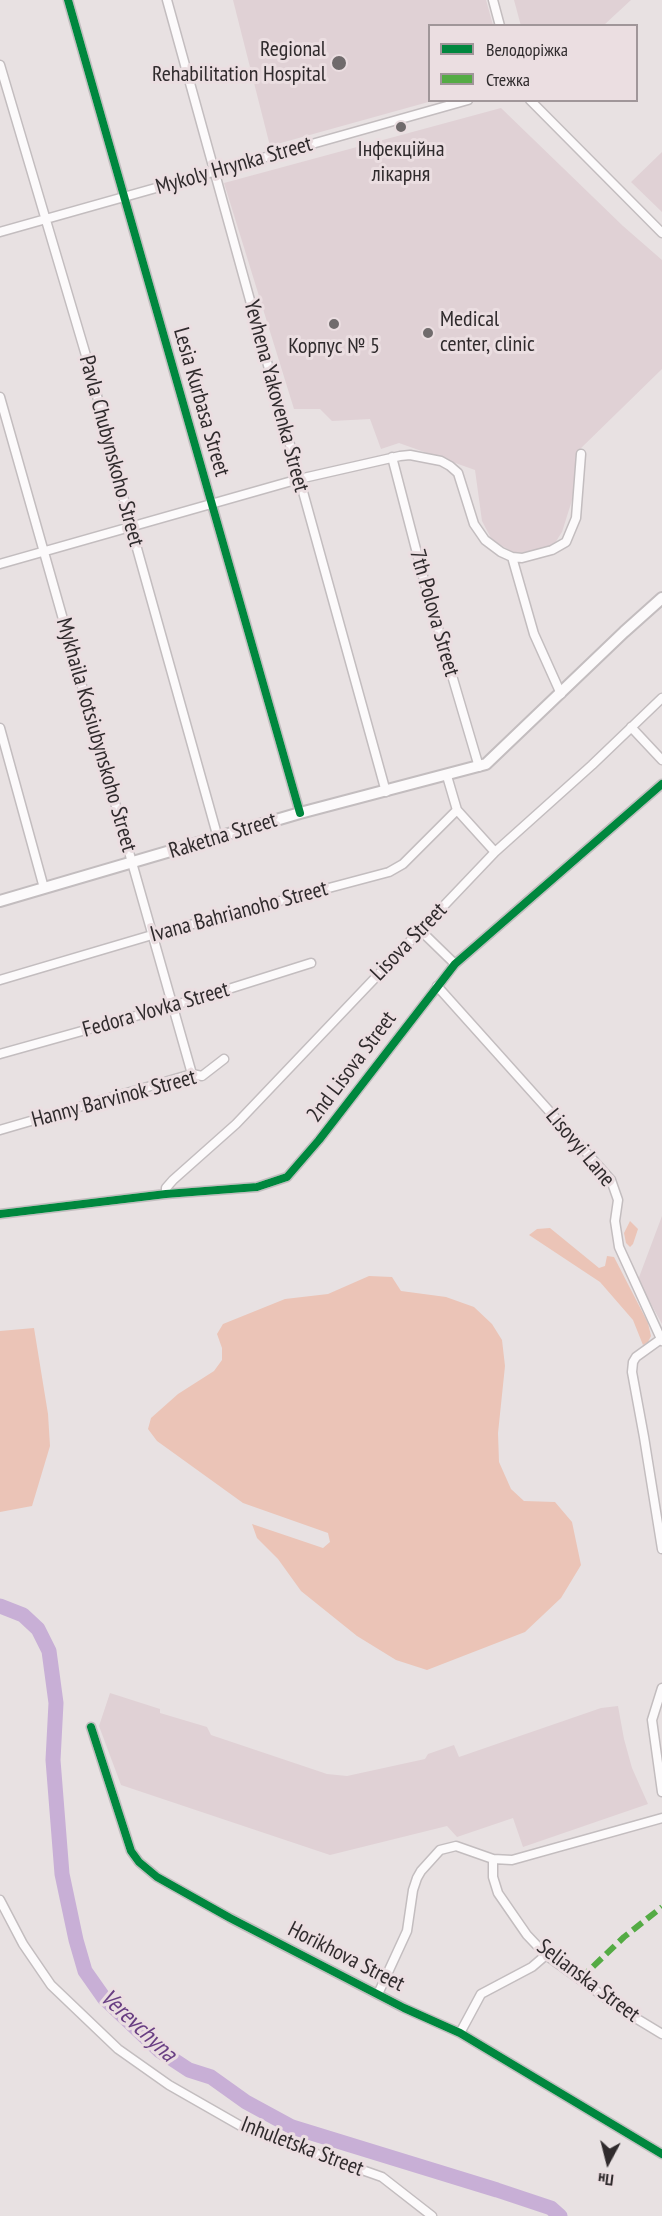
<!DOCTYPE html>
<html>
<head>
<meta charset="utf-8">
<style>
	body { margin:0 }
	#map { position:relative; width:662px; height:2216px; overflow:hidden; background:#e8e1e2; font-family:"PT Sans Narrow",sans-serif }
	canvas { display:block }
	.legend { position:absolute; left:428px; top:24px; width:210px; height:78px; box-sizing:border-box; background:#ebdee1; border:2px solid #a09699; margin:0; padding:8px 10px; list-style:none; font-size:18px; color:#302b2d }
	.legend li { display:flex; align-items:center; gap:12px; height:30px }
	.legend b { width:30px; border:2px solid #a09699 }
	.north { position:absolute; left:578px; top:2132px; width:60px; height:60px; -webkit-text-stroke:4px #ebdee1; paint-order:stroke; rotate:187deg; font-size:16px; font-weight:700; line-height:24px; text-align:center; color:#302b2d }
	.north::after { content:''; display:block; margin:auto; width:21px; height:27px; background:#302b2d; clip-path:polygon(50% 0,100% 100%,50% 72%,0 100%) }
</style>
</head>
<body>
<div id="map">
<canvas width="662" height="2216"></canvas>
<ul class="legend">
<li><b style="height:8px;background:#00873e"></b>Велодоріжка</li>
<li><b style="height:8px;background:#54ab44"></b>Стежка</li>
</ul>
<div class="north">Пн</div>
</div>
<script>
const g = document.querySelector('canvas').getContext('2d');
g.lineJoin = 'round';
function fillPath(path, color) {
  g.fillStyle = color;
  g.fill(path, 'evenodd');
}
function shape(rows) {
  const path = new Path2D();
  for (const r of rows) {
    path.moveTo(r[0], r[1]);
    for (let i = 2; i < r.length; i += 2) path.lineTo(r[i], r[i + 1]);
  }
  return path;
}
function strokePath(path, color, width, dash) {
  g.strokeStyle = color;
  g.lineWidth = width;
  g.lineCap = dash ? 'butt' : 'round';
  g.setLineDash(dash || []);
  g.stroke(path);
}
function drawText(font, color, halo, rows, align = 'center') {
  g.font = font + ' "PT Sans Narrow",sans-serif';
  g.lineWidth = 6;
  g.setLineDash([]);
  g.textBaseline = 'middle';
  g.strokeStyle = halo;
  g.fillStyle = color;
  for (const [text, x, y, turn = 0] of rows) {
    g.save();
    g.translate(x, y);
    g.rotate((+turn || 0) * Math.PI / 180);
    g.textAlign = isNaN(turn) ? turn : align;
    if (halo) g.strokeText(text, 0, 0);
    g.fillText(text, 0, 0);
    g.restore();
  }
}
const built = shape([
	[233,0,486,0,493,25,430,26,430,100,432,101,270,146],
	[514,0,631,0,604,25,521,26],
	[501,108,623,226,662,260,662,369,578,451,573,497,562,532,553,546,516,554,492,540,482,521,475,470,399,443,381,449,370,419,332,421,320,409,294,409,224,183],
	[662,152,662,212,631,182],
	[662,1216,662,1324,638,1280],
	[110,1693,160,1709,160,1713,207,1727,211,1735,327,1774,347,1776,425,1759,428,1754,454,1745,459,1757,601,1708,618,1706,624,1739,632,1768,648,1804,523,1847,513,1818,457,1837,447,1826,330,1855,121,1785,99,1726]
]);
const green = shape([
	[630,1221,638,1229,633,1244,630,1247,626,1243,624,1233],
	[550,1228,599,1268,605,1266,607,1256,614,1257,648,1323,651,1336,648,1342,643,1345,633,1320,600,1282,529,1235,537,1229],
	[369,1276,392,1277,401,1291,446,1297,474,1307,492,1324,502,1340,505,1366,498,1433,499,1462,511,1489,524,1501,555,1502,572,1522,581,1565,561,1598,525,1632,427,1670,396,1660,357,1636,301,1591,278,1559,257,1538,252,1524,323,1548,330,1542,328,1533,243,1503,157,1441,148,1429,151,1418,178,1394,214,1371,222,1360,222,1348,217,1334,223,1324,285,1299,328,1294],
	[34,1328,48,1414,50,1446,32,1506,0,1512,0,1331]
]);
const river = shape([
	[0,1606,23,1615,38,1629,49,1651,56,1703,53,1760,62,1874,76,1940,85,1971,104,1998,160,2051,189,2070,211,2077,246,2102,292,2127,497,2190,551,2208,560,2216]
]);
const minor = shape([
	[68,0,300,813],
	[167,0,386,792],
	[493,0,500,26],
	[0,65,90,369,131,527,218,838],
	[530,100,662,233],
	[0,232,468,100],
	[0,397,192,1074],
	[392,457,425,584,479,767],
	[512,557,534,634,561,694],
	[0,564,299,479,400,456,410,455,441,461,450,466,458,473,474,524,485,540,501,552,512,557,522,558,552,550,566,542,576,518,581,454],
	[631,727,662,760],
	[0,728,44,888],
	[447,776,457,810,495,852],
	[420,930,455,964],
	[0,980,152,935,389,872,403,864,457,810],
	[437,986,611,1180,618,1200,615,1221,619,1247,662,1341],
	[0,1054,200,998,311,963],
	[0,1130,192,1074,202,1076,224,1059],
	[166,1194,166,1188,173,1180,236,1124,495,852,592,765,662,698],
	[0,1214,166,1194,257,1187,287,1177,319,1140,455,964,662,784],
	[661,1339,636,1357,633,1362,632,1372,644,1437,662,1549],
	[662,1688,652,1720,662,1792],
	[91,1727,131,1851,139,1862,157,1877,230,1918,404,2008,460,2033,662,2154],
	[493,1859,493,1877,498,1893,527,1935,546,1955,624,2011,662,2034],
	[0,1900,23,1944,51,1985,118,2049,169,2085,246,2129,382,2177,432,2216],
	[378,1994,407,1931,413,1890,417,1878,421,1871,440,1850,456,1846,493,1859,512,1860,662,1818],
	[460,2033,481,1994,532,1967,546,1955]
]);
const tertiary = shape([
	[0,901,300,813,486,764,624,632,662,598]
]);
const quiet = shape([
	[580,1979,624,1937,662,1907]
]);
const cycleway = shape([
	[68,0,300,813],
	[0,1214,166,1194,257,1187,287,1177,319,1140,455,964,662,784],
	[91,1727,131,1851,139,1862,157,1877,230,1918,404,2008,460,2033,662,2154]
]);
const markers = [
	[339,63,8,"#706b6c"],
	[401,127,6,"#706b6c"],
	[334,324,6,"#706b6c"],
	[428,333,6,"#706b6c"]
];
const poiNames = [
	["Regional",326,50,"right"],
	["Rehabilitation Hospital",326,75,"right"],
	["Інфекційна",401,150],
	["лікарня",401,175],
	["Medical",440,320,"left"],
	["center, clinic",440,345,"left"],
	["Корпус № 5",334,347]
];
const streetNames = [
	["Mykoly Hrynka Street",234,166,-16],
	["Yevhena Yakovenka Street",276,396,75],
	["Lesia Kurbasa Street",201,402,74],
	["Pavla Chubynskoho Street",111,451,75],
	["7th Polova Street",434,613,74],
	["Mykhaila Kotsiubynskoho Street",96,735,74],
	["Raketna Street",223,836,-17],
	["Ivana Bahrianoho Street",239,912,-15],
	["Lisova Street",409,942,-46],
	["Fedora Vovka Street",156,1010,-16],
	["2nd Lisova Street",352,1067,-53],
	["Hanny Barvinok Street",114,1099,-15],
	["Lisovyi Lane",580,1148,50],
	["Horikhova Street",346,1957,27],
	["Selianska Street",588,1981,37],
	["Inhuletska Street",302,2147,21]
];
const waterNames = [
	["Verevchyna",138,2026,43]
];
fillPath(built, '#e0d1d5');
fillPath(green, '#ebc4b7');
strokePath(river, '#c8afd6', 15);
strokePath(minor, '#c3bdbf', 11);
strokePath(tertiary, '#c3bdbf', 14);
strokePath(minor, '#fcfafb', 8);
strokePath(tertiary, '#fcfafb', 10);
strokePath(quiet, '#54ab44', 6, [12, 6]);
strokePath(cycleway, '#00873e', 8);
for (const [x, y, r, color] of markers) {
  const dot = new Path2D();
  dot.arc(x, y, r, 0, 2 * Math.PI);
  g.fillStyle = color;
  g.fill(dot);
  strokePath(dot, '#ebdee1', 2);
}
drawText('22px', '#302b2d', '#ebdee1', poiNames);
drawText('22px', '#302b2d', '#ebdee1', streetNames);
drawText('italic 24px', '#693f83', '#ebdee1', waterNames);
</script>
</body>
</html>
